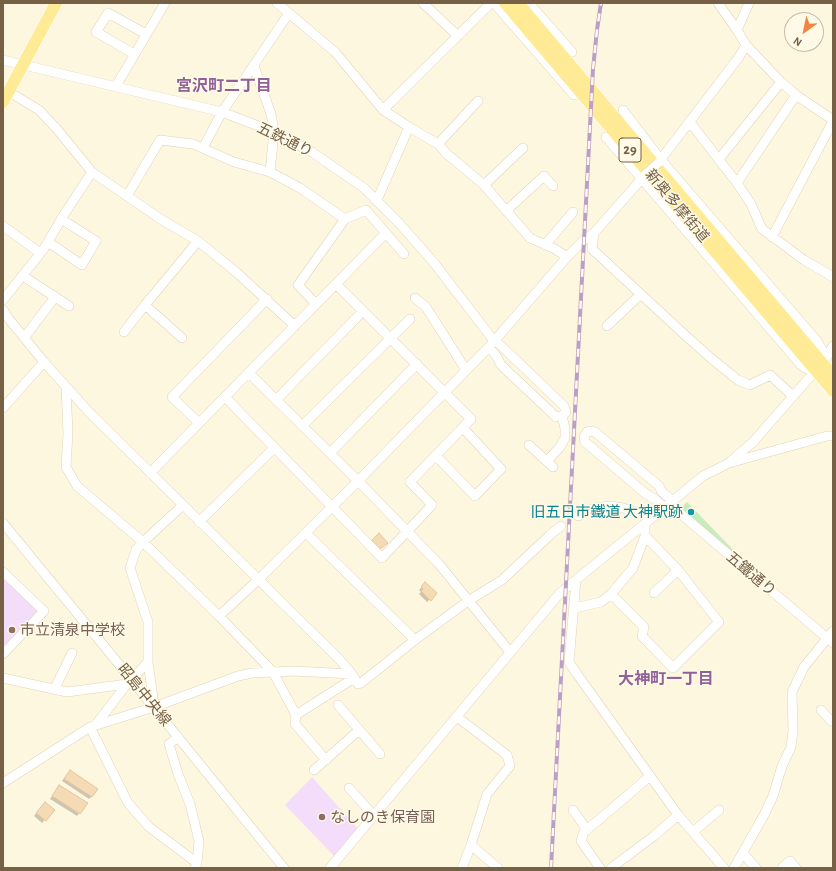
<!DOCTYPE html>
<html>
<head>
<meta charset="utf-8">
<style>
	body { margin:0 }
	#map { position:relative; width:836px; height:871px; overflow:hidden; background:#fef7e0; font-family:"Alegreya Sans",sans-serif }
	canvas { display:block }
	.frame { position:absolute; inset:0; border:4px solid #766046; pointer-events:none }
	.north { position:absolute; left:784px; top:12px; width:40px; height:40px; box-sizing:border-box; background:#fffae7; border:1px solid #c8bca7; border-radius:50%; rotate:213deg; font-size:11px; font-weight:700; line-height:16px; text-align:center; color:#766046 }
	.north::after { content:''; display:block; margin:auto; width:14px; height:18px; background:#f0853d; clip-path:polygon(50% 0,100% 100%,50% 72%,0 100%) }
</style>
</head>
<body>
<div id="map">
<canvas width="836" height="871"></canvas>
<div class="frame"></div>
<div class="north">N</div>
</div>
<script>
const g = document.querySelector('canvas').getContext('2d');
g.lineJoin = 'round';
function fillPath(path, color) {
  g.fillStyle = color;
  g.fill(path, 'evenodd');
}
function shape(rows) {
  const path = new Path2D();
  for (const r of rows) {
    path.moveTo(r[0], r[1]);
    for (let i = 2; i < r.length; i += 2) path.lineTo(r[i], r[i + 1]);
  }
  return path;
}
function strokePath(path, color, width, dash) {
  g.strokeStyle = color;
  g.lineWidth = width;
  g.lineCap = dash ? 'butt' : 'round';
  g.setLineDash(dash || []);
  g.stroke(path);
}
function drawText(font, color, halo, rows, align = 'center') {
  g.font = font + ' "Alegreya Sans","Noto Sans JP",sans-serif';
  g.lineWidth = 3;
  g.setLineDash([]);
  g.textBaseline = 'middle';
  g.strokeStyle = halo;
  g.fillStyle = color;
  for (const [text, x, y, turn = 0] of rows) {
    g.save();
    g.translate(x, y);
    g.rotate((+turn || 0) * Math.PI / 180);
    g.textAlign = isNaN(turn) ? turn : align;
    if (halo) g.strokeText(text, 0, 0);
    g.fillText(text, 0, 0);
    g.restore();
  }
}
const education = shape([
	[3,576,40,611,3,650],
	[312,777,359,830,336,858,285,805]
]);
const green = shape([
	[687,502,748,565,680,509]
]);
const shadow = shape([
	[425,584,436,593,427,602,419,594,421,592,419,590],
	[67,774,92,796,89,799,62,781],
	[57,789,86,804,77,816,50,799],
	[45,803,53,811,42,823,34,816]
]);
const building = shape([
	[379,533,388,543,380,549,372,540,379,533],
	[425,582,437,593,431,601,421,591,423,589,421,587,425,582],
	[70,770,98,789,92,797,64,779,70,770],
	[59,785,88,803,80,814,52,796,59,785],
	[45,802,55,810,46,821,36,813,45,802]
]);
const minor = shape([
	[277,3,335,52,383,110,409,127,438,144,447,154,484,185,530,238,555,249,567,257],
	[423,3,458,36],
	[494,3,574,95],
	[529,3,572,52],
	[718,3,737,30,746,45,781,82,796,95,833,120],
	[737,30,749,3],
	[134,54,96,32,108,13,146,34],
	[3,60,222,112,274,132,312,152,364,188,399,223,435,264,494,341],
	[254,66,271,114,274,132,270,172],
	[116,86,165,3],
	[9,92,39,110,56,128,92,172,162,220,198,241,236,272,295,326],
	[383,110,491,3],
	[623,110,661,160,817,341,826,356],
	[689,121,737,183,751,204,762,229,804,260,833,277],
	[606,137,801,365,805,368,816,370],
	[438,144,478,101],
	[203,148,222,112,289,13],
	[719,159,781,82],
	[658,163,739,57,746,45],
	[737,183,796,95],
	[484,185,523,148],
	[127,196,160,140,193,144,234,162,270,172,300,188,345,219,366,210,404,254],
	[377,200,409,127],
	[506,211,544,176,553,186],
	[3,226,40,253],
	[594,233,592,249,685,335,713,360,738,380,750,385,770,375,793,396],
	[772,237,833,121],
	[48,242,82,265,96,241,61,219],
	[545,245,573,212],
	[23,276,69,306],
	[415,298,426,307,466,370],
	[3,300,43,250,65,213,92,172],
	[316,304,298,285,345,219],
	[145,305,182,338],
	[3,310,9,319,44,362,89,412,339,659,352,674,358,684,361,683,415,640,468,601,502,580,550,535,561,526],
	[607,326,641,294],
	[124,332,145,305,198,241],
	[24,338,55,297],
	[489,347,497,357,501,365,554,415,556,417,562,416,566,412,564,406,495,340],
	[825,360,833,346],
	[249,373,358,481,439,564,510,652],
	[66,388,68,433,66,467,77,486,143,542,219,616,273,672,296,715,295,724,326,760],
	[225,397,382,558,432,505,410,482,471,419,336,284],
	[276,400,363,311],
	[3,408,44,362],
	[199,423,172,397,267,299],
	[302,426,410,319],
	[529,445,553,467],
	[330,453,417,364],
	[436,456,475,496,501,469,463,428],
	[547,461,560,447,565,438,565,428,562,416],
	[731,461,753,442,816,370],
	[150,473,386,233],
	[669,504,833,643],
	[665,508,655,499,646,494,585,442,584,437,587,432,592,431,595,432,659,486,662,492,673,501],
	[578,516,594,508,611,506,623,508,652,517],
	[199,522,274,448],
	[3,523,104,646,284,868],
	[306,533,415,640],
	[3,572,44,611,3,654],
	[576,580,569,662,577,674,678,815,724,868],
	[654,593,678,570],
	[611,594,644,627,642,636,673,668,719,622,678,570,645,536,645,523],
	[575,608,601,602,611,594,633,568,645,536],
	[219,616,258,580,358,481,489,347,567,257,584,240,594,233,645,175],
	[148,662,154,705],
	[3,678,67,692,127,684],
	[55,688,72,653],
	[338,705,380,754],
	[821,710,831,721,833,720],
	[296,715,354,678],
	[457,717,507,755,510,766,487,794,471,845,462,868],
	[97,723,127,684,148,662,148,622,130,568,136,550,143,542,183,505],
	[90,727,128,803,149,827,197,863,195,868],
	[178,737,169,744,178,774,190,804,199,841,197,863],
	[314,770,359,730],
	[3,783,90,727,154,707,238,676,252,673,294,671,352,674],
	[349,788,374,816],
	[573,810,587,830],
	[694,831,719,810],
	[471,845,498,868],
	[743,853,756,868],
	[330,868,560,593,703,476,729,463,827,436,833,436],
	[600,868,581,841,584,832,614,807,650,776],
	[611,868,654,836,678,815],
	[734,868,764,815,773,796,782,766,791,747,793,731,792,692,804,667,833,631],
	[782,868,790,861,796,868]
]);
const major = shape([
	[505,3,833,391],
	[518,3,833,376],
	[3,102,56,3]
]);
const rail = shape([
	[551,868,593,69,597,30,601,3]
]);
const minorBridge = shape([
	[645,175,658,163]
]);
const markers = [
	[691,512,4,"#0f9aa8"],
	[12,630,4,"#8d6e63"],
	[322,817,4,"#8d6e63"]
];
const shields = [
	[630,150,22]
];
const shieldNames = [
	["29",630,150]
];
const streetNames = [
	["五鉄通り",285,140,26],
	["新奥多摩街道",677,206,50],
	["五鐵通り",751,574,40],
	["昭島中央線",144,695,51]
];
const cultureNames = [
	["旧五日市鐵道 大神駅跡",683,512]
];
const educationNames = [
	["市立清泉中学校",20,630],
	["なしのき保育園",330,817]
];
const neighbourhoodNames = [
	["宮沢町二丁目",224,86],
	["大神町一丁目",666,679]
];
fillPath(education, '#f4ddfa');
fillPath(green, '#c8ecbe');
fillPath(shadow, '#0003');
fillPath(building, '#f5dab6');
strokePath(building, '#e8c495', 1);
strokePath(minor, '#e0d2b8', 10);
strokePath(major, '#fff', 13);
strokePath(minor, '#fff', 9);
strokePath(major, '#ffeb95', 12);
strokePath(rail, '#bc9fc7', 4);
strokePath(rail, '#fffae7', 2.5, [8]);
strokePath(minorBridge, '#e0d2b8', 10, []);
strokePath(minorBridge, '#fff', 9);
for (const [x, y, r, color] of markers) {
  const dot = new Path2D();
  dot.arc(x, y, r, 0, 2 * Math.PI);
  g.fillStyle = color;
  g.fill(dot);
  strokePath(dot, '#fffae7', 1.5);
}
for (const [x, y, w] of shields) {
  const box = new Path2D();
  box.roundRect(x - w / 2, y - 12, w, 24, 3);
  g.fillStyle = '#fffae7';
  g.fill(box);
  strokePath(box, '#766046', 1);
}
drawText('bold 14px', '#766046', null, shieldNames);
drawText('15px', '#766046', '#fffae7', streetNames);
drawText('15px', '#0d838f', '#fffae7', cultureNames, 'right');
drawText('15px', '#785e54', '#fffae7', educationNames, 'left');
drawText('bold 16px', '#91619a', '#fffae7', neighbourhoodNames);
</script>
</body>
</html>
